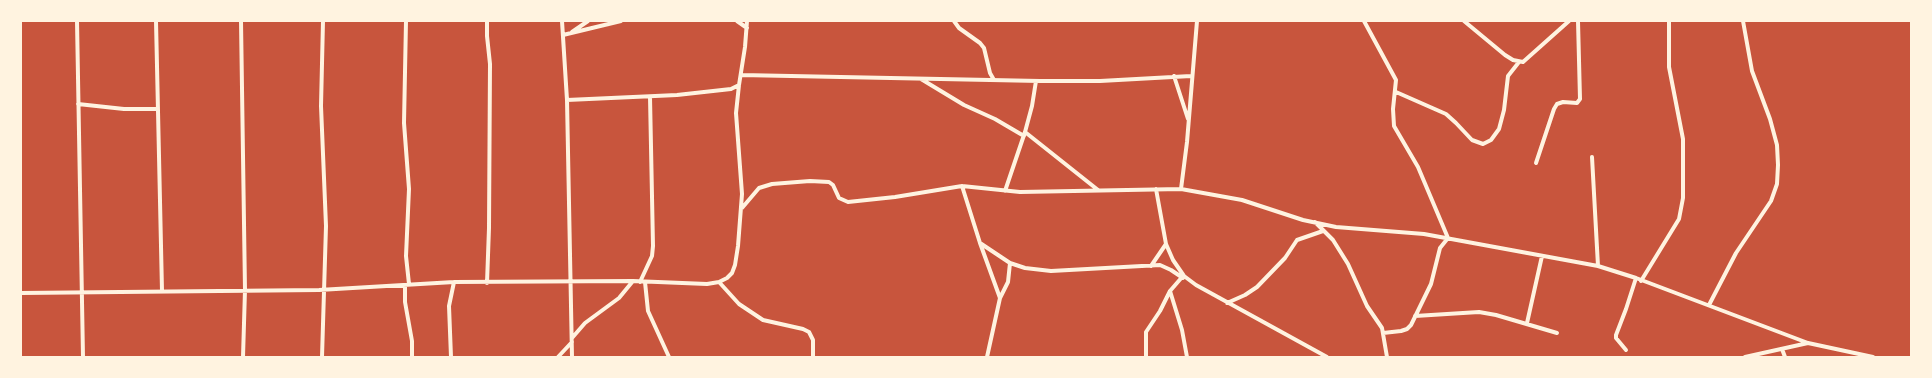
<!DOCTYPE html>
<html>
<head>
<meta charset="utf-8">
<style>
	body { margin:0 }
	#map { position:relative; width:1932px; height:378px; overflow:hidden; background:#c8553d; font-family:Rubik,sans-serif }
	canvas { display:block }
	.frame { position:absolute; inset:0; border:22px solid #fff3e0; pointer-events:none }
</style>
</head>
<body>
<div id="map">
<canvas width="1932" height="378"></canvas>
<div class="frame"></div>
</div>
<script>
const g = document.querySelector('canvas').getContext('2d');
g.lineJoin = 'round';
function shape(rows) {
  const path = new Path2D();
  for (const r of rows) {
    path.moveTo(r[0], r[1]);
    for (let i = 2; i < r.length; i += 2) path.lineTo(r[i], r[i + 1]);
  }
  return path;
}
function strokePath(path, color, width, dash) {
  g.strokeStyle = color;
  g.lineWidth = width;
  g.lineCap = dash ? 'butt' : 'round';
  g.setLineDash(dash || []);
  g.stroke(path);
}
const minor = shape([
	[77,21,83,357],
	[156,21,162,291],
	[241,21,245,290,243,357],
	[406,21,404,123,409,189,406,256,409,284],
	[487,21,487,36,490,64,489,228,487,283],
	[562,21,567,100,572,357],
	[737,21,747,28],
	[954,21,959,28,980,43,984,48,990,73,994,80],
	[1364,21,1396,80,1393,109,1394,126,1418,167,1448,238,1440,248,1431,284,1411,325,1407,329,1401,331,1383,333],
	[1464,21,1505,55,1513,60,1523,62,1569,21],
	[572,32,588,21],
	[563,35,621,21],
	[741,75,1040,81,1100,81,1191,76],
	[1174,76,1188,119],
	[921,79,964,105,995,119,1024,136],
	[1396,92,1446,114,1456,123,1472,140,1483,144,1491,140,1499,129,1504,110,1508,76,1519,62],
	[567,100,677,95,731,89,739,85],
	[78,104,124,109,158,109],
	[1025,132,1098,190],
	[1592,157,1598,266],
	[1536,163,1554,109,1557,104,1563,102,1577,103,1580,99,1578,21],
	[962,186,980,243,1000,298,987,357],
	[1156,189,1166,244,1173,260,1184,276,1196,285,1327,357],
	[1181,189,1187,142,1197,21],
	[1005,191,1025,132,1032,106,1036,81],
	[742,208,759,188,772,184,810,181,829,182,833,185,839,198,848,202,895,197,962,186,1020,192,1181,189,1242,200,1303,220,1336,227,1424,234,1598,266,1636,278,1808,343,1873,357],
	[1315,222,1333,240,1348,264,1367,306,1382,328,1387,357],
	[980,243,1010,263,1025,268,1051,271,1160,265,1171,270,1183,278],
	[1151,266,1166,244],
	[1641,281,1679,219,1683,198,1683,139,1669,67,1669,21],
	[640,282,652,256,653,246,650,97],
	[645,282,648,311,669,357],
	[719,282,739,304,763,320,803,329,809,332,813,340,813,357],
	[405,285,405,302,412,341,412,357],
	[1170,291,1182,330,1187,357],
	[21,293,319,290,454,282,633,281,707,284,719,282,727,278,732,273,735,265,738,246,742,194,736,113,739,85,745,47,747,21],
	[1000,298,1008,282,1010,263],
	[1227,303,1245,295,1257,287,1285,258,1297,240,1323,231],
	[1709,305,1736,253,1771,201,1777,184,1778,165,1777,145,1770,119,1752,71,1743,21],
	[1415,316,1479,312,1496,315,1557,333],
	[1527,323,1542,256],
	[572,338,585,323,619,298,633,281],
	[1782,349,1785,357],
	[1626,350,1616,338,1616,335,1626,309,1636,278],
	[322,357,326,226,321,106,323,21],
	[451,357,449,306,454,282],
	[558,357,572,342],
	[1146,357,1146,332,1160,311,1170,291,1183,276],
	[1745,357,1808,343]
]);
strokePath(minor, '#fff3e0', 4);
</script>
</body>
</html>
